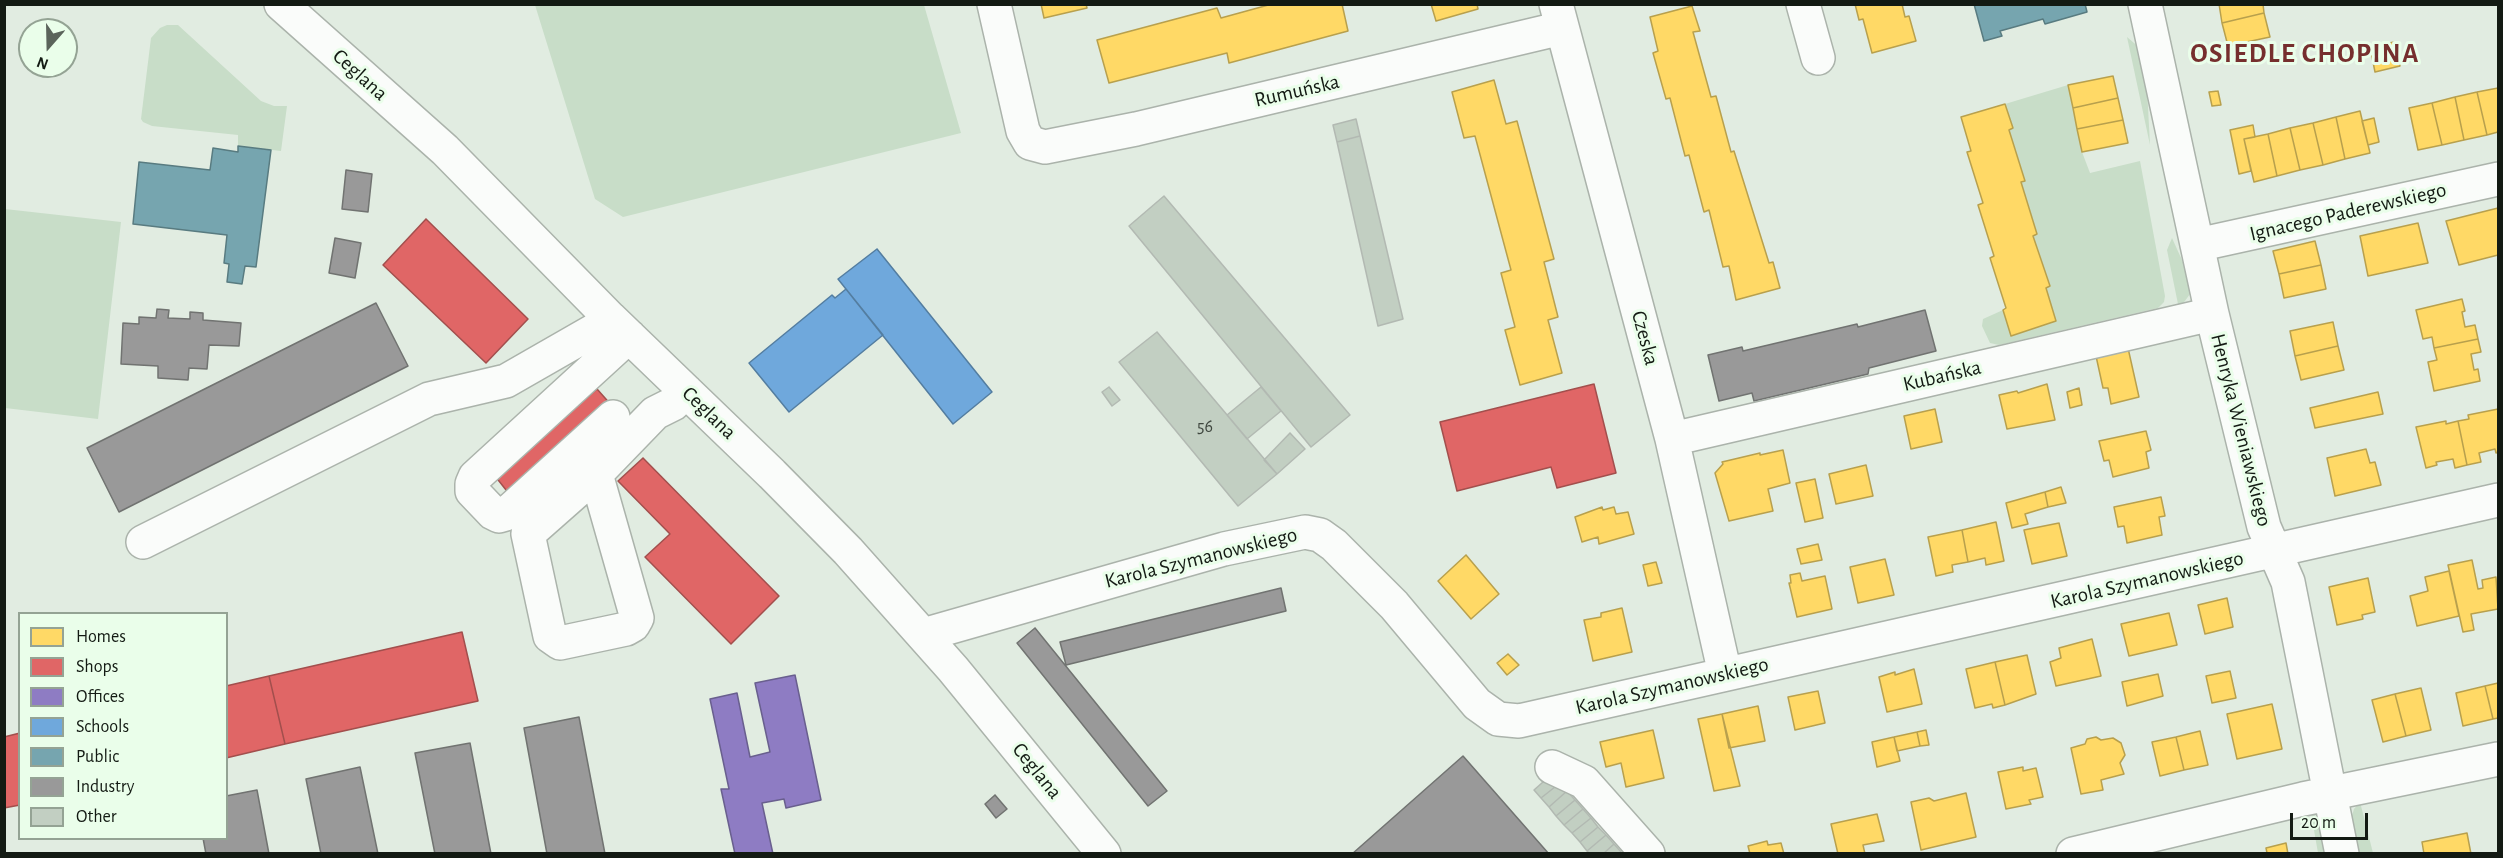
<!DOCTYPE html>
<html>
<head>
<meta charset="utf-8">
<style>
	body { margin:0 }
	#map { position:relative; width:2503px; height:858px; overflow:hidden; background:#e1ece1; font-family:"Alegreya Sans",sans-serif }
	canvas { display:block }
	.frame { position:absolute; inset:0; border:6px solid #131a13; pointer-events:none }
	.legend { position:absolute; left:18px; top:612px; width:210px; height:228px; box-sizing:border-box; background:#eafeea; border:2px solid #94a394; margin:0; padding:8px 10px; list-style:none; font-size:18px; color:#131a13 }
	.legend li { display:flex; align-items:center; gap:12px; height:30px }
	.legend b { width:30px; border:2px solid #94a394 }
	.north { position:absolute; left:18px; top:18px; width:60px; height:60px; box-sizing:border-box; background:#eafeea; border:2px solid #94a394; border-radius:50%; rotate:200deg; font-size:16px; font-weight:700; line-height:24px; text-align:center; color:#131a13 }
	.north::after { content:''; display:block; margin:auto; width:21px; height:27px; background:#5b645b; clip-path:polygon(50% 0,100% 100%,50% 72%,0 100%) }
	.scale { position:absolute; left:2290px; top:813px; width:78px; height:27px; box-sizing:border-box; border:3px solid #131a13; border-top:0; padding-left:8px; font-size:18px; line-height:21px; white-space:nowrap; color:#131a13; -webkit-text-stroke:4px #eafeea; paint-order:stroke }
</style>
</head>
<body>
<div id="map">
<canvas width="2503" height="858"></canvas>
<div class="frame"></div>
<ul class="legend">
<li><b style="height:16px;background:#ffd966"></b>Homes</li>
<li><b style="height:16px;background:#e06666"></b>Shops</li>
<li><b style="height:16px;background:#8e7cc3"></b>Offices</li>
<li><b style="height:16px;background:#6fa8dc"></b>Schools</li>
<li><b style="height:16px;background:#76a5af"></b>Public</li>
<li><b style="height:16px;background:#999"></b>Industry</li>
<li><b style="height:16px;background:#c2cfc2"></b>Other</li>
</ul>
<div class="north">N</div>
<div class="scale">20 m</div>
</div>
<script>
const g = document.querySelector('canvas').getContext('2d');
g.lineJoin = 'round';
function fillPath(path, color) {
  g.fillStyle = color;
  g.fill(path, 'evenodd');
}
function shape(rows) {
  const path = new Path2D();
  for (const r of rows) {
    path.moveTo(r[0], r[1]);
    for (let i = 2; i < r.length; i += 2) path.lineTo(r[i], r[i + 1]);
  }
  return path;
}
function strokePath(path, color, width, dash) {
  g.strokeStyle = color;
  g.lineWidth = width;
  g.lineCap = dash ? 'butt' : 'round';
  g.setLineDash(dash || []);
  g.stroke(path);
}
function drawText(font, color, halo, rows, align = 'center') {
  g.font = font + ' "Alegreya Sans",sans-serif';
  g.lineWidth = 6;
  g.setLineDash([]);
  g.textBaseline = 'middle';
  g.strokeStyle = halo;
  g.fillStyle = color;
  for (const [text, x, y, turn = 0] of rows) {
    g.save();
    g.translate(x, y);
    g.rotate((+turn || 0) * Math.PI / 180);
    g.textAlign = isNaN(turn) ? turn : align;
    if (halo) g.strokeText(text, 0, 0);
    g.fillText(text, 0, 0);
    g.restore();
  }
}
const green = shape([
	[535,5,924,5,961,133,623,217,595,199],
	[167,25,178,25,261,101,274,106,287,106,281,151,238,146,238,135,152,126,143,122,141,119,151,38,160,28],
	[2127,37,2141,49,2146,69,2150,145],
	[2068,85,2082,152,2090,173,2140,161,2165,296,2164,302,2158,308,1999,345,1990,343,1982,326,1983,319,2003,310,2011,335,2056,321,2046,288,2050,285,2033,236,2037,233,2021,182,2025,181,2009,130,2013,128,2005,104],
	[5,209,121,222,98,419,5,408],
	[2172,238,2191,280,2193,290,2179,309,2167,250],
	[2360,802,2373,853,2354,853,2351,819,2354,809],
	[2311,813,2318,817,2329,853,2318,853]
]);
const homes = shape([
	[1041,4,1086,4,1087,8,1044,18,1041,4],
	[1272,4,1342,4,1348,31,1229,63,1227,53,1109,83,1097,40,1217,8,1221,18,1272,4],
	[1431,4,1477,4,1478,9,1436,21,1431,4],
	[1855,4,1902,4,1905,17,1909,16,1916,41,1872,53,1863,19,1859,20,1855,4],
	[2219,4,2263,4,2264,13,2222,23,2219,4],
	[1692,6,1700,31,1693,32,1711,97,1716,96,1731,152,1734,151,1769,263,1773,262,1780,288,1736,300,1729,266,1723,267,1709,210,1704,212,1689,155,1685,156,1670,98,1666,99,1653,53,1658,51,1650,17,1692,6],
	[2264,13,2270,37,2228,46,2222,23,2264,13],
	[2394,42,2400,66,2375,72,2370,47,2394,42],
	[2113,76,2118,98,2073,108,2068,85,2113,76],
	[1494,80,1506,124,1517,121,1554,259,1544,262,1558,317,1548,320,1562,373,1520,385,1505,330,1515,327,1501,273,1511,270,1475,136,1464,138,1452,92,1494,80],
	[2498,88,2498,132,2487,135,2477,92,2498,88],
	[2218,91,2221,105,2212,106,2209,92,2218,91],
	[2477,92,2487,135,2464,140,2455,97,2477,92],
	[2455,97,2464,140,2442,145,2432,103,2455,97],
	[2118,98,2123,120,2077,129,2073,108,2118,98],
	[2432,103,2442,145,2418,150,2409,108,2432,103],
	[2005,104,2013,128,2009,130,2025,181,2021,182,2037,234,2033,236,2050,286,2046,288,2056,321,2011,336,2003,310,2006,308,1990,258,1994,256,1978,205,1983,203,1967,152,1971,151,1961,117,2005,104],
	[2360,111,2370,153,2345,159,2336,117,2360,111],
	[2336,117,2345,159,2323,165,2313,123,2336,117],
	[2374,118,2379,142,2368,145,2362,121,2374,118],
	[2123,120,2128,143,2082,152,2077,129,2123,120],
	[2313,123,2323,165,2300,170,2290,128,2313,123],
	[2253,125,2255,137,2244,139,2251,171,2239,174,2230,130,2253,125],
	[2290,128,2300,170,2277,176,2268,134,2290,128],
	[2268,134,2277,176,2254,182,2244,139,2268,134],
	[2498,208,2498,255,2459,265,2446,221,2498,208],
	[2418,223,2428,263,2368,276,2360,236,2418,223],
	[2315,241,2321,265,2279,274,2273,251,2315,241],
	[2321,265,2326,289,2284,298,2279,274,2321,265],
	[2462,299,2465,311,2462,312,2465,327,2475,325,2478,339,2434,348,2432,337,2423,339,2416,310,2462,299],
	[2333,322,2338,346,2295,356,2290,331,2333,322],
	[2478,339,2481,352,2471,354,2474,370,2478,369,2480,381,2434,391,2428,362,2437,360,2434,348,2478,339],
	[2338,346,2344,370,2301,380,2295,356,2338,346],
	[2128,348,2139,397,2111,404,2108,388,2103,388,2096,356,2128,348],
	[2047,384,2055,420,2007,429,1999,395,2017,391,2018,393,2047,384],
	[2079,388,2082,405,2070,408,2067,392,2079,388],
	[2378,392,2383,414,2315,428,2310,408,2378,392],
	[1935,409,1942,442,1911,449,1904,416,1935,409],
	[2498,409,2498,452,2496,453,2495,449,2479,453,2481,462,2467,465,2458,421,2469,419,2468,415,2498,409],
	[2446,421,2446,424,2458,421,2467,465,2455,468,2453,459,2436,462,2437,465,2426,468,2416,427,2446,421],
	[2146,431,2151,450,2146,452,2149,468,2113,477,2109,460,2104,461,2099,441,2146,431],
	[2366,449,2370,463,2375,462,2381,485,2335,496,2327,458,2366,449],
	[1783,450,1790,483,1768,489,1773,511,1729,521,1715,473,1723,464,1722,462,1760,453,1760,455,1783,450],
	[1866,465,1873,496,1836,504,1829,474,1866,465],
	[1815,479,1823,518,1805,522,1796,483,1815,479],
	[2061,487,2066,503,2048,507,2045,492,2061,487],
	[2045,492,2048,507,2025,514,2028,524,2012,528,2006,503,2045,492],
	[2161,497,2165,516,2159,517,2162,535,2127,543,2124,526,2118,527,2114,507,2161,497],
	[1602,507,1603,510,1614,507,1616,514,1628,512,1634,534,1599,544,1598,537,1582,542,1575,517,1602,507],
	[1996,522,2004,561,1986,565,1985,558,1968,562,1962,530,1996,522],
	[2059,523,2067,556,2032,564,2024,530,2059,523],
	[1962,530,1968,562,1952,565,1953,572,1936,576,1928,537,1962,530],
	[1818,544,1822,560,1801,564,1797,549,1818,544],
	[1466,555,1499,594,1471,619,1438,581,1466,555],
	[1885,559,1894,595,1858,603,1850,567,1885,559],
	[2472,560,2478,589,2483,588,2482,580,2496,577,2498,609,2471,614,2474,630,2463,632,2448,565,2472,560],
	[1656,562,1662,583,1648,586,1643,565,1656,562],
	[2449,571,2459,616,2417,626,2410,596,2428,591,2425,577,2449,571],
	[1800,573,1802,581,1825,576,1832,609,1797,617,1789,583,1791,583,1790,575,1800,573],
	[2368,578,2375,612,2362,615,2363,619,2337,625,2329,587,2368,578],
	[2227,598,2233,627,2205,634,2198,605,2227,598],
	[1622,608,1632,652,1593,661,1584,620,1601,617,1601,613,1622,608],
	[2169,613,2177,645,2129,656,2121,624,2169,613],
	[2092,639,2101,676,2056,686,2050,662,2061,658,2059,648,2092,639],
	[1508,654,1519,665,1507,675,1497,663,1508,654],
	[2027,655,2036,694,2005,705,1995,662,2027,655],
	[1995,662,2005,705,1993,708,1992,704,1975,708,1966,669,1995,662],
	[1914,669,1922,704,1887,712,1879,677,1895,672,1895,675,1914,669],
	[2230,671,2236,698,2212,703,2206,676,2230,671],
	[2158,674,2163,696,2127,706,2122,682,2158,674],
	[2498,683,2498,718,2493,719,2485,686,2498,683],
	[2485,686,2493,719,2463,726,2456,693,2485,686],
	[2421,688,2431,730,2406,736,2395,694,2421,688],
	[1818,691,1825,723,1795,730,1788,697,1818,691],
	[2395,694,2406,736,2383,742,2372,700,2395,694],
	[2272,704,2282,749,2237,759,2227,714,2272,704],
	[1758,706,1765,741,1729,748,1722,714,1758,706],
	[1722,714,1740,786,1714,791,1698,719,1722,714],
	[1653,730,1664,778,1626,787,1621,763,1606,767,1600,742,1653,730],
	[1926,730,1929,745,1920,746,1917,732,1926,730],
	[2200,731,2208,765,2184,770,2176,737,2200,731],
	[1917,732,1920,746,1897,751,1894,737,1917,732],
	[1894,737,1900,761,1877,767,1872,742,1894,737],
	[2096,737,2101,740,2113,738,2121,743,2125,755,2120,763,2124,774,2101,780,2103,790,2081,794,2071,748,2085,744,2087,739,2096,737],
	[2176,737,2184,770,2160,776,2152,742,2176,737],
	[2023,767,2023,771,2036,768,2043,797,2029,800,2031,804,2006,809,1998,772,2023,767],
	[1966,793,1976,837,1921,850,1911,802,1929,798,1934,801,1966,793],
	[1877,814,1884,841,1863,845,1865,854,1838,854,1831,824,1877,814],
	[2467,833,2471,854,2424,854,2422,842,2467,833],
	[1767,841,1768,845,1781,843,1784,854,1750,854,1748,846,1767,841],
	[2286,843,2288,854,2263,854,2267,853,2266,848,2286,843]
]);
const shops = shape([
	[426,219,528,319,486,363,383,265,426,219],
	[1594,384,1616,473,1557,488,1551,467,1457,491,1440,422,1594,384],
	[597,389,613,407,510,495,495,476,597,389],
	[643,458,779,596,731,644,645,557,670,534,618,481,643,458],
	[462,632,478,701,285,744,269,676,462,632],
	[269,676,285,744,226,758,226,686,269,676],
	[20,733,20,805,4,808,4,737,20,733]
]);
const offices = shape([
	[795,675,821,800,786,808,784,799,762,803,773,854,735,854,721,789,729,789,710,699,737,693,750,757,770,752,755,683,795,675]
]);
const schools = shape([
	[877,249,992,392,953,424,838,279,877,249],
	[846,289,883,335,789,412,749,363,832,295,835,298,846,289]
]);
const public = shape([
	[1974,4,2085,4,2087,12,2045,24,2043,19,2000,31,2002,36,1984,41,1974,4],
	[238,146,271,150,256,267,245,266,242,284,227,282,229,264,224,263,227,235,133,224,139,162,210,170,213,148,238,152,238,146]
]);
const industry = shape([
	[346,170,372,174,368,212,342,209,346,170],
	[335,238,361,243,355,278,329,273,335,238],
	[376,303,408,366,119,512,87,448,376,303],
	[157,309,169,310,168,318,190,319,190,312,203,313,203,320,241,323,239,346,209,345,207,369,189,368,188,380,158,378,158,366,121,364,123,323,139,324,139,317,156,318,157,309],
	[1925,310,1936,351,1869,368,1868,374,1754,401,1752,393,1719,401,1708,355,1742,347,1743,351,1857,324,1858,327,1925,310],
	[1281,588,1286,611,1066,665,1060,642,1281,588],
	[1035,628,1167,791,1148,806,1017,643,1035,628],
	[579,717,605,854,547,854,524,728,579,717],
	[470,743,491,854,435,854,415,753,470,743],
	[1463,756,1549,854,1352,854,1463,756],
	[360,767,378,854,321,854,306,779,360,767],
	[257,790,269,854,206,854,203,838,226,838,226,796,257,790],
	[995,795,1007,809,996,818,985,804,995,795]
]);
const building = shape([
	[1356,119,1360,136,1337,142,1333,125,1356,119],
	[1360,136,1403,319,1378,326,1337,142,1360,136],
	[1164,196,1350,415,1311,447,1129,226,1164,196],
	[1157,332,1277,474,1238,506,1119,362,1157,332],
	[1109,387,1120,400,1112,406,1102,392,1109,387],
	[1261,387,1281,411,1247,439,1227,415,1261,387],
	[1290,433,1305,449,1277,474,1264,460,1290,433],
	[1552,774,1560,783,1541,798,1534,790,1552,774],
	[1560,783,1567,791,1549,807,1541,798,1560,783],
	[1567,791,1575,800,1556,816,1549,807,1567,791],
	[1575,800,1583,809,1564,825,1556,816,1575,800],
	[1583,809,1591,818,1572,833,1564,825,1583,809],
	[1591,818,1598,827,1580,842,1572,833,1591,818],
	[1598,827,1606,835,1587,851,1580,842,1598,827],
	[1606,835,1614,844,1603,854,1590,854,1587,851,1606,835],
	[1614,844,1622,853,1603,854,1614,844]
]);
const minor = shape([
	[281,4,445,150,610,318,772,474,848,551,953,669,1104,854],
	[994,4,1023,131,1030,143,1045,147,1136,129,1562,28],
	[1556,4,1672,439,1725,674],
	[1803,4,1818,58],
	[2145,4,2212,314,2264,527,2288,582,2342,854],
	[2197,245,2498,179],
	[613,417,506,514,499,516,493,513,472,491,472,484,475,477,629,336],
	[1672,439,2212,314],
	[596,474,528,534,550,636,560,643,626,629,633,625,637,618,596,474,655,413,673,404,686,391],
	[143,542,429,399,506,381,595,330,610,318],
	[923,635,1224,549,1305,532,1320,535,1334,545,1394,605,1477,704,1498,719,1519,721,2498,500],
	[1552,767,1584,782,1648,854],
	[2073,854,2303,799,2498,759]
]);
const numberNames = [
	["56",1205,427]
];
const streetNames = [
	["Ceglana",360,75,42],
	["Rumuńska",1297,91,-13],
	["Ignacego Paderewskiego",2348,212,-13],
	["Czeska",1645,338,75],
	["Kubańska",1942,376,-13],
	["Ceglana",709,413,44],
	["Henryka Wieniawskiego",2241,430,76],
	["Karola Szymanowskiego",1201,558,-14],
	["Karola Szymanowskiego",2147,580,-13],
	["Karola Szymanowskiego",1672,686,-13],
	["Ceglana",1037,771,51]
];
const districtNames = [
	["OSIEDLE CHOPINA",2305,54]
];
fillPath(green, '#c8ddc8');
fillPath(homes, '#ffd966');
strokePath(homes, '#b8a04d', 1.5);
fillPath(shops, '#e06666');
strokePath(shops, '#a24f4d', 1.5);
fillPath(offices, '#8e7cc3');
strokePath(offices, '#695f8e', 1.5);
fillPath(schools, '#6fa8dc');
strokePath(schools, '#537da0', 1.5);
fillPath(public, '#76a5af');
strokePath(public, '#587b80', 1.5);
fillPath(industry, '#999');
strokePath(industry, '#717371', 1.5);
fillPath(building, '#c2cfc2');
strokePath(building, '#b2b9b2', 1.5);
strokePath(minor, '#abb3ab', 36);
strokePath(minor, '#fafcfa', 33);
drawText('18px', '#3f473f', null, numberNames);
drawText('21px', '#131a13', '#eafeea', streetNames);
g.letterSpacing = '1.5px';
drawText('bold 27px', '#762f2e', '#eafeea', districtNames);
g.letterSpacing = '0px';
</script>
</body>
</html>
